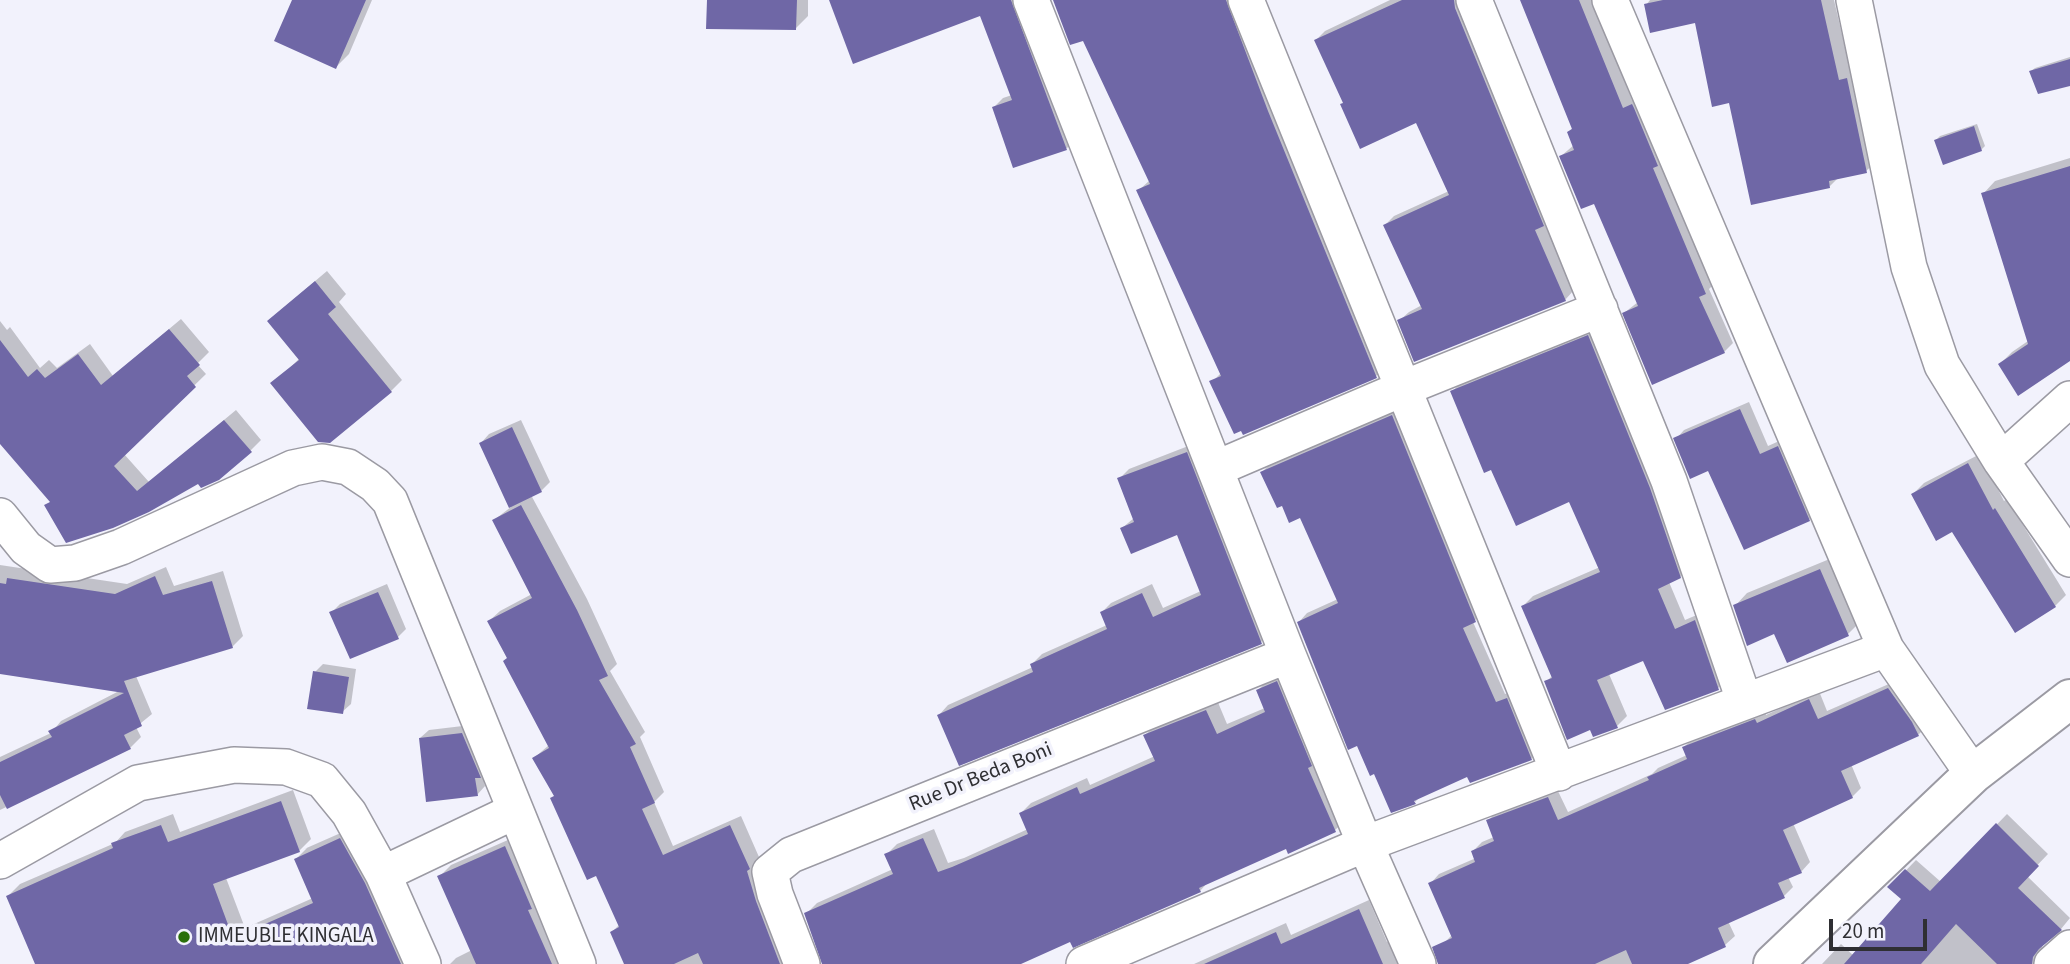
<!DOCTYPE html>
<html>
<head>
<meta charset="utf-8">
<style>
	body { margin:0 }
	#map { position:relative; width:2070px; height:964px; overflow:hidden; background:#f2f2fc; font-family:"Source Sans 3",sans-serif }
	canvas { display:block }
	.scale { position:absolute; left:1829px; top:919px; width:98px; height:32px; box-sizing:border-box; border:4px solid #2f2f33; border-top:0; padding-left:9px; font-size:21px; line-height:24px; white-space:nowrap; color:#2f2f33; -webkit-text-stroke:5px #f2f2fc; paint-order:stroke }
</style>
</head>
<body>
<div id="map">
<canvas width="2070" height="964"></canvas>
<div class="scale">20 m</div>
</div>
<script>
const g = document.querySelector('canvas').getContext('2d');
g.lineJoin = 'round';
function fillPath(path, color) {
  g.fillStyle = color;
  g.fill(path, 'evenodd');
}
function shape(rows) {
  const path = new Path2D();
  for (const r of rows) {
    path.moveTo(r[0], r[1]);
    for (let i = 2; i < r.length; i += 2) path.lineTo(r[i], r[i + 1]);
  }
  return path;
}
function strokePath(path, color, width, dash) {
  g.strokeStyle = color;
  g.lineWidth = width;
  g.lineCap = dash ? 'butt' : 'round';
  g.setLineDash(dash || []);
  g.stroke(path);
}
function drawText(font, color, halo, rows, align = 'center') {
  g.font = font + ' "Source Sans 3",sans-serif';
  g.lineWidth = 7;
  g.setLineDash([]);
  g.textBaseline = 'middle';
  g.strokeStyle = halo;
  g.fillStyle = color;
  for (const [text, x, y, turn = 0] of rows) {
    g.save();
    g.translate(x, y);
    g.rotate((+turn || 0) * Math.PI / 180);
    g.textAlign = isNaN(turn) ? turn : align;
    if (halo) g.strokeText(text, 0, 0);
    g.fillText(text, 0, 0);
    g.restore();
  }
}
const shadow = shape([
	[294,0,372,0,349,54,336,67],
	[709,0,808,0,808,16,796,28],
	[839,0,1022,0,1076,139,1067,148,1014,166,994,107,1003,98,1012,95,981,15],
	[1054,0,1237,0,1385,367,1376,376,1212,382,1221,373,1138,191,1150,180,1084,38],
	[1390,0,1465,0,1552,215,1544,223,1574,290,1565,300,1399,321,1409,312,1422,305,1385,225,1394,216,1449,191,1417,121,1344,102,1316,40,1325,31],
	[1522,0,1592,0,1632,100,1642,96,1714,284,1709,289,1733,343,1724,352,1624,313,1638,302,1594,201,1561,156,1574,145,1569,132,1573,127],
	[1650,0,1834,0,1850,69,1858,68,1878,160,1866,171,1839,177,1830,186,1731,101,1696,21,1646,5],
	[2070,57,2070,84,2031,71,2035,68],
	[1977,124,1985,146,1981,150,1936,140,1940,136],
	[2070,158,2070,359,2000,364,2012,352,2028,341,1983,194,1995,181],
	[327,271,346,294,339,302,402,380,391,391,277,380,300,358,281,310],
	[181,319,209,352,197,364,206,374,124,454,149,482,236,410,261,440,250,451,148,511,52,500,0,441,0,321,7,330,10,327,40,368,49,360,57,368,90,344,113,376],
	[1599,326,1690,567,1680,577,1669,582,1685,620,1706,611,1729,678,1718,688,1644,658,1609,674,1627,716,1617,726,1594,735,1591,728,1546,682,1553,675,1523,606,1533,596,1600,567,1570,500,1492,468,1452,392,1462,381],
	[1749,402,1768,446,1786,438,1817,511,1809,520,1676,439,1684,430],
	[1401,407,1484,612,1473,622,1505,694,1516,690,1539,750,1531,759,1468,775,1421,796,1415,802,1299,622,1307,613,1338,599,1301,516,1283,504,1262,472,1271,463],
	[521,420,550,482,541,491,531,495,587,599,617,664,610,671,645,732,640,737,664,792,654,802,673,846,741,816,759,857,757,860,766,890,796,964,626,964,612,932,620,924,596,874,534,758,549,745,489,621,500,611,532,594,494,520,511,507,481,443,489,434],
	[1196,443,1271,633,1261,642,939,715,948,705,1033,667,1032,664,1042,654,1107,625,1102,612,1111,603,1152,584,1163,608,1201,591,1178,533,1122,528,1134,518,1119,479,1129,469],
	[1980,454,2004,501,2007,499,2066,595,2055,606,2015,631,1952,530,1913,494,1924,483],
	[1832,558,1860,622,1848,634,1774,632,1735,606,1747,593],
	[0,565,127,584,166,567,174,586,223,571,243,636,232,647,136,676,152,714,136,727,141,737,130,748,0,810,0,757,51,733,61,721,121,690,0,672],
	[387,584,406,629,398,637,331,613,340,604],
	[323,664,356,669,351,704,342,712,315,672],
	[1287,672,1346,820,1335,830,1289,851,1287,847,1209,881,1200,891,1071,940,1017,964,823,964,806,914,817,903,893,869,887,854,897,844,934,829,948,863,964,858,1028,829,1021,813,1031,803,1087,778,1090,785,1155,756,1145,735,1156,725,1217,700,1227,724,1265,708,1258,690,1268,680],
	[1898,680,1927,726,1918,735,1851,764,1861,788,1852,797,1793,823,1810,862,1801,872,1788,877,1793,887,1784,896,1728,921,1735,936,1725,945,1684,964,1453,964,1444,943,1453,934,1430,884,1439,874,1476,858,1473,851,1482,842,1494,837,1488,821,1497,811,1557,789,1568,812,1652,774,1658,768,1687,755,1684,747,1693,738,1765,711,1766,715,1819,691,1827,711],
	[471,725,485,786,477,795,420,738,429,730],
	[293,790,311,839,299,851,226,878,245,928,313,898,296,859,307,848,302,850,352,828,419,964,37,964,8,896,20,884,115,843,125,832,173,814,180,832],
	[2007,814,2048,854,2027,876,2070,918,2061,929,2046,941,2042,947,2044,961,2041,964,1822,964,1841,944,1854,956,1903,898,1890,887,1916,860,1941,882],
	[517,836,575,964,450,964,456,958,472,950,439,877,451,865],
	[1369,900,1387,942,1398,937,1411,964,1194,964,1286,923,1291,935]
]);
const building = shape([
	[292,0,366,0,336,69,274,41],
	[707,0,797,0,796,30,706,29],
	[829,0,1011,0,1067,150,1013,168,992,107,1012,100,980,16,853,64],
	[1053,0,1226,0,1268,111,1377,378,1243,435,1241,431,1234,434,1209,381,1221,376,1136,190,1150,184,1083,41,1070,45],
	[1402,0,1454,0,1455,8,1544,226,1535,230,1566,301,1414,362,1397,320,1422,309,1383,225,1449,195,1416,123,1360,149,1340,104,1343,103,1314,40],
	[1520,0,1579,0,1623,108,1632,104,1634,108,1658,166,1653,168,1706,294,1699,297,1725,353,1652,385,1622,313,1638,306,1594,204,1581,209,1559,156,1574,150,1567,132,1572,129],
	[1663,0,1821,0,1839,80,1847,78,1867,173,1829,181,1830,188,1751,205,1729,103,1712,107,1695,23,1650,33,1644,4],
	[2070,59,2070,86,2038,94,2029,71],
	[1974,126,1982,151,1943,165,1934,140],
	[2070,166,2070,361,2018,396,1998,364,2028,344,1981,193],
	[315,281,336,307,328,314,392,392,330,443,318,442,270,383,299,360,267,321],
	[169,329,200,365,187,376,196,387,114,466,137,491,224,420,252,452,219,480,201,488,198,484,149,512,113,528,66,543,44,505,50,502,0,444,0,340,28,377,37,369,45,378,78,354,101,385],
	[1588,335,1650,488,1681,578,1658,589,1675,629,1695,620,1719,690,1665,710,1643,661,1597,680,1618,728,1593,737,1590,730,1567,740,1544,681,1552,678,1521,606,1600,572,1569,502,1516,526,1491,470,1484,473,1450,391],
	[1740,409,1760,454,1778,446,1810,521,1744,550,1708,471,1690,479,1673,438],
	[1392,415,1476,622,1463,628,1496,702,1507,698,1532,760,1470,783,1467,777,1414,801,1416,804,1391,813,1374,774,1370,776,1357,746,1348,750,1297,622,1338,603,1300,518,1289,523,1282,506,1277,508,1260,472],
	[512,427,542,492,509,508,479,443],
	[1187,452,1262,644,959,766,937,715,1033,672,1030,664,1107,629,1100,612,1142,593,1153,617,1201,595,1177,535,1131,554,1120,528,1134,522,1117,478],
	[1968,463,1993,510,1995,508,2056,607,2015,633,1952,532,1936,541,1911,494],
	[521,505,577,610,608,676,599,680,636,744,630,747,655,803,642,809,663,855,730,825,750,869,747,871,756,901,780,964,703,964,698,953,674,964,624,964,610,932,619,927,596,876,587,880,550,798,554,796,532,758,549,748,503,661,507,658,487,621,532,598,492,520],
	[1820,569,1849,636,1787,663,1774,634,1747,646,1733,605],
	[155,576,163,595,212,581,233,648,124,681,142,726,124,735,131,749,7,809,0,795,0,762,52,737,48,731,124,693,0,674,0,583,6,584,7,578,115,594],
	[378,592,399,639,350,659,329,612],
	[313,671,349,677,343,714,307,709],
	[1277,681,1312,766,1308,768,1336,832,1288,854,1286,849,1199,888,1201,892,1073,948,1070,942,1021,964,822,964,804,913,893,874,884,854,923,838,938,872,952,867,1028,834,1019,813,1077,787,1080,794,1155,761,1143,735,1206,710,1217,734,1265,712,1256,690],
	[1888,688,1912,722,1919,736,1841,771,1853,798,1783,830,1802,873,1778,883,1785,898,1718,928,1726,947,1688,964,1632,964,1626,950,1595,964,1438,964,1432,947,1452,938,1428,883,1475,862,1471,851,1494,841,1486,820,1548,797,1558,820,1649,780,1647,777,1687,759,1682,747,1755,719,1757,723,1809,699,1818,719],
	[462,733,481,778,475,778,478,796,426,802,419,738],
	[281,801,300,852,213,884,233,938,313,903,294,859,340,838,365,883,401,964,35,964,6,896,113,848,111,843,161,825,168,842],
	[1996,823,2039,866,2018,888,2062,930,2039,949,2033,957,2032,964,1997,964,1956,924,1921,964,1844,964,1901,899,1887,887,1905,869,1930,891],
	[505,846,532,909,528,910,552,964,476,964,437,876],
	[1359,909,1383,964,1204,964,1276,932,1281,944]
]);
const minor = shape([
	[1031,0,1288,655,1365,844,1418,964],
	[1246,0,1559,773],
	[1474,0,1669,481,1744,700],
	[1610,0,1886,649,1973,774],
	[1854,0,1909,267,1942,365,2001,461,2070,559],
	[2001,461,2070,399],
	[1215,469,1404,388,1600,309],
	[0,516,26,548,50,565,75,563,121,547,293,468,322,462,348,467,375,485,390,501,578,964],
	[0,861,138,783,234,765,286,767,322,780,349,813,383,874,423,964],
	[383,874,515,811],
	[802,964,775,894,770,872,791,855,1288,655],
	[1084,964,1365,844,1886,649],
	[2052,964,2070,948]
]);
const tertiary = shape([
	[1773,964,1973,774,2070,699]
]);
const markers = [
	[184,937,7,"#2a6f0a"]
];
const streetNames = [
	["Rue Dr Beda Boni",981,778,-22]
];
const poiNames = [
	["IMMEUBLE KINGALA",198,937]
];
fillPath(shadow, '#0003');
fillPath(building, '#6f67a6');
strokePath(minor, '#9b9aa3', 38);
strokePath(tertiary, '#9b9aa3', 42);
strokePath(minor, '#fff', 35);
strokePath(tertiary, '#fff', 38);
for (const [x, y, r, color] of markers) {
  const dot = new Path2D();
  dot.arc(x, y, r, 0, 2 * Math.PI);
  g.fillStyle = color;
  g.fill(dot);
  strokePath(dot, '#f2f2fc', 2.5);
}
drawText('21px', '#2f2f33', '#f2f2fc', streetNames);
drawText('21px', '#2f2f33', '#f2f2fc', poiNames, 'left');
</script>
</body>
</html>
